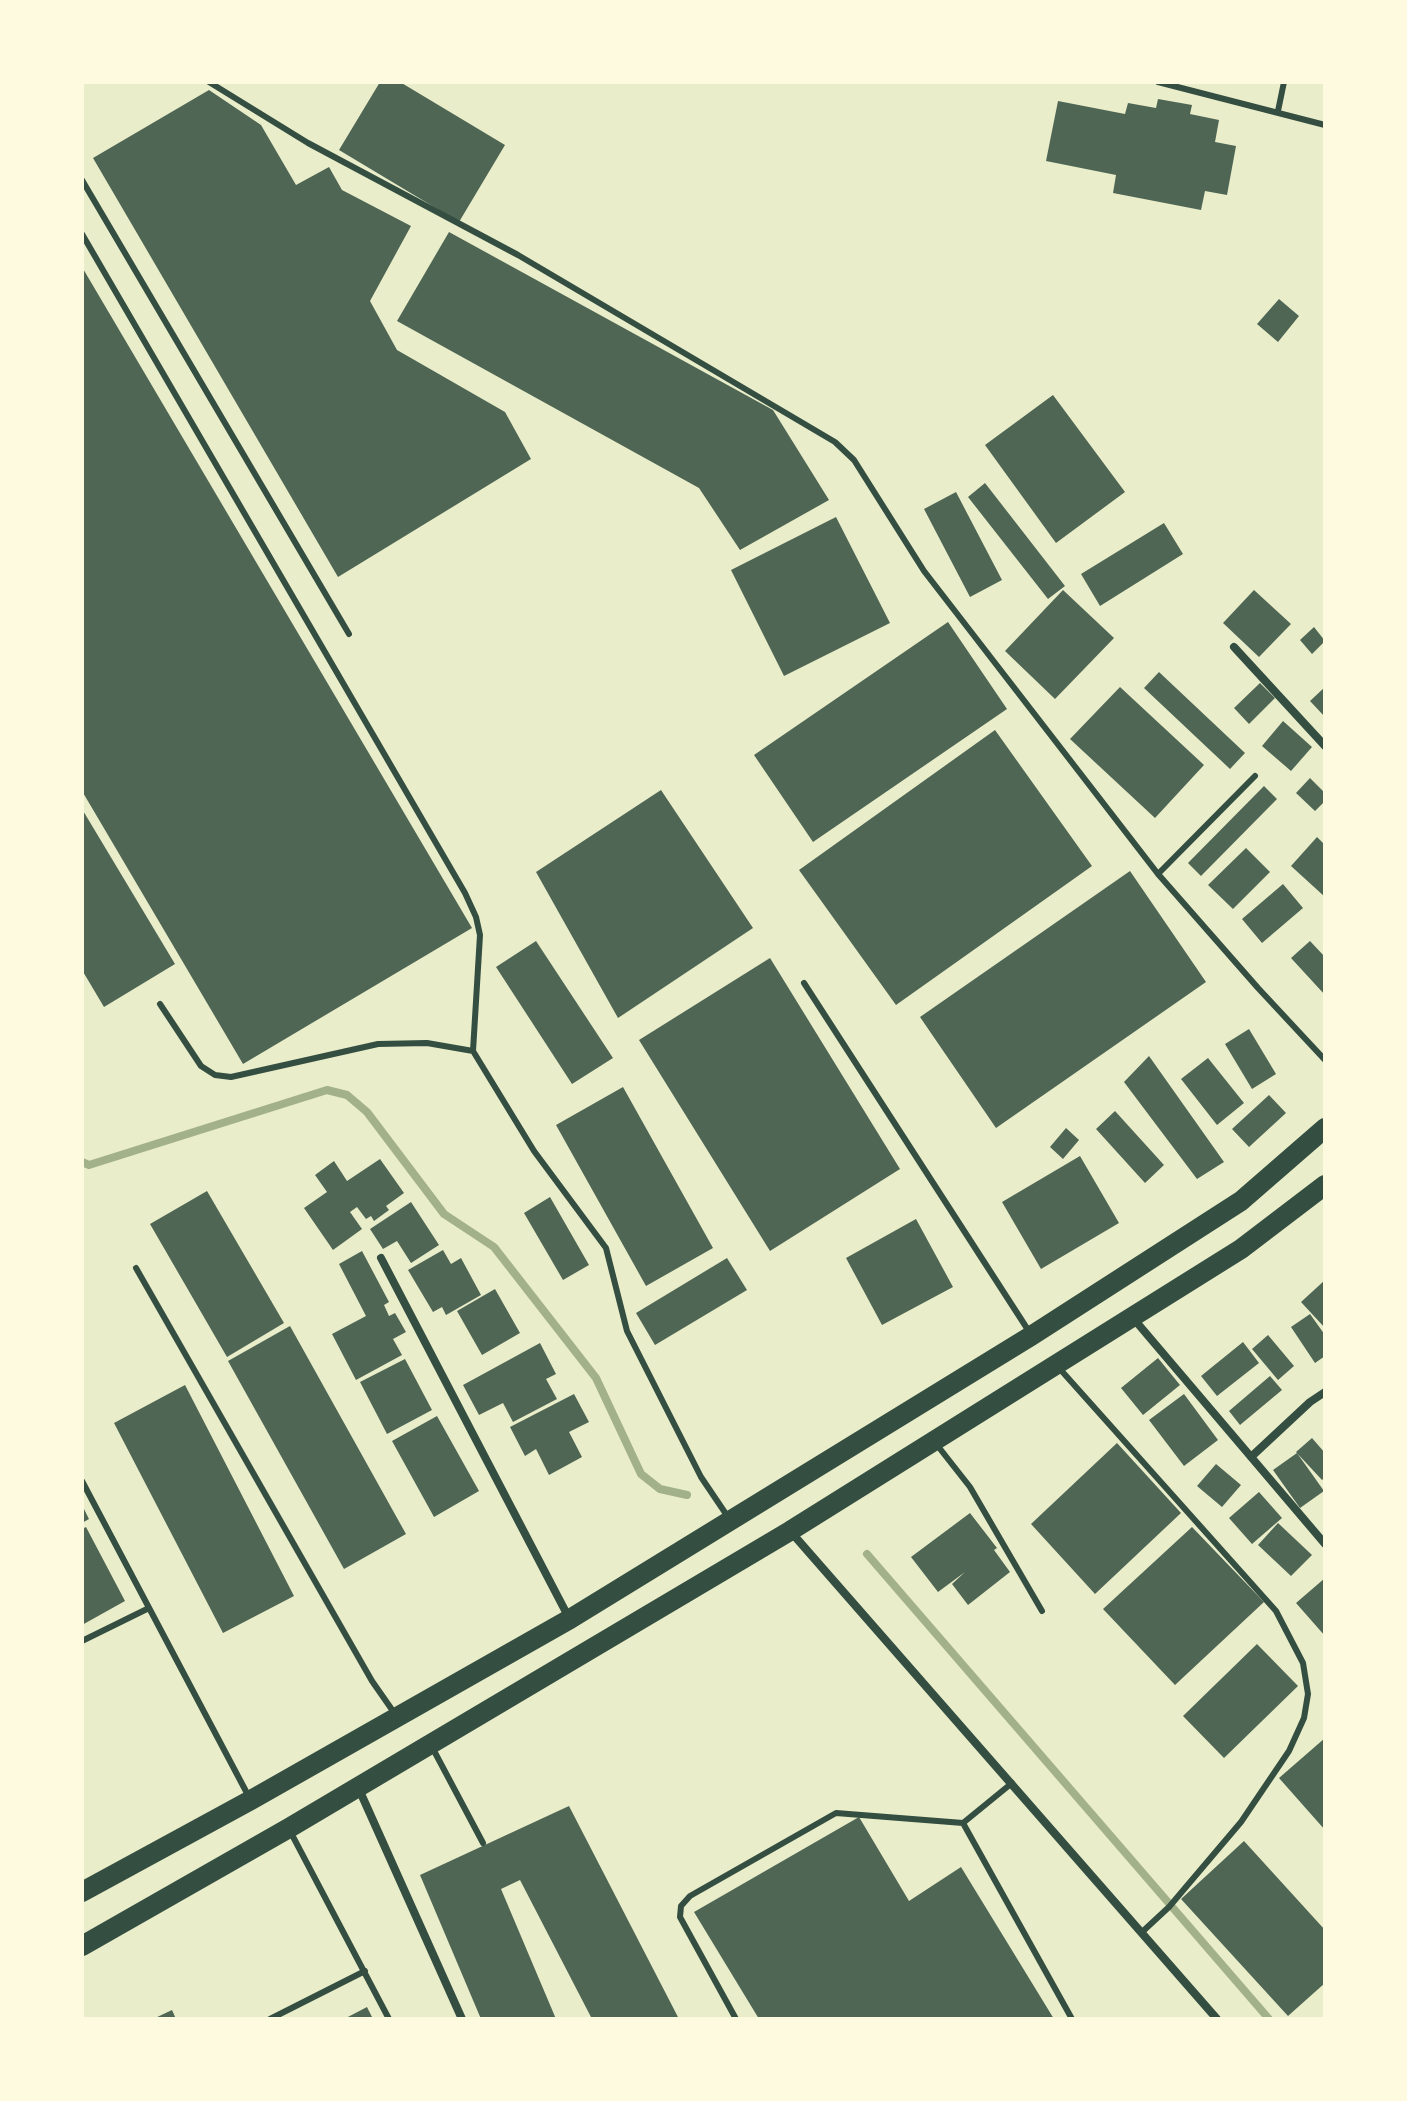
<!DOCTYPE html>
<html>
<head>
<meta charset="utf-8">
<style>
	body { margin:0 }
	#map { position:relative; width:1407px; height:2101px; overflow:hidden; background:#e9edc9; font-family:"Space Grotesk",sans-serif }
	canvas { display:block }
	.frame { position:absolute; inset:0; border:84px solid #fefae0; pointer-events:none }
</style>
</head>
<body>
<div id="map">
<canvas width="1407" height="2101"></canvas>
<div class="frame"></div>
</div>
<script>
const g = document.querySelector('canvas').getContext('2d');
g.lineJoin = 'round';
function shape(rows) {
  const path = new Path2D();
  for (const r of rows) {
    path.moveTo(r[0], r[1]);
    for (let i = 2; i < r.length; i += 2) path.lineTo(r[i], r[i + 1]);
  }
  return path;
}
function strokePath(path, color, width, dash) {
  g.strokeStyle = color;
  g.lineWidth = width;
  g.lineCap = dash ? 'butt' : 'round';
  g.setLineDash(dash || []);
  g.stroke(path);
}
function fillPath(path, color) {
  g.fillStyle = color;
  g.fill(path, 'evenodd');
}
const stream = shape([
	[82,1162,89,1165,327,1090,347,1095,367,1112,444,1214,494,1247,596,1378,641,1474,660,1489,687,1495],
	[867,1554,1269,2019]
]);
const building = shape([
	[380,82,400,82,505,145,459,222,339,150],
	[209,90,261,125,296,185,329,167,342,190,411,226,370,301,397,350,505,412,531,459,338,577,93,158],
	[1158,99,1192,105,1190,114,1219,120,1215,142,1236,146,1227,195,1205,191,1201,210,1113,193,1116,175,1046,161,1058,101,1125,114,1128,103,1156,108],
	[449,232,773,410,829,500,740,550,699,488,397,321],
	[82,267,472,928,243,1064,82,791],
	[1279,299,1299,316,1278,342,1257,324],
	[1053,395,1125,492,1056,543,985,445],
	[985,483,1065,586,1048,599,968,497],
	[956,492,1002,580,970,597,924,509],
	[836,517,890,623,784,676,731,570],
	[1164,523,1183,554,1100,606,1081,574],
	[1063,590,1114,638,1055,699,1005,651],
	[1254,590,1291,624,1259,657,1223,623],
	[948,622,1007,709,813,842,754,755],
	[1314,627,1325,641,1312,654,1300,640],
	[1159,672,1245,753,1230,769,1144,688],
	[1260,683,1275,698,1249,724,1234,708],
	[1120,687,1204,765,1155,818,1070,739],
	[1325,687,1325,717,1310,701],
	[1283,721,1312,747,1291,771,1262,746],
	[995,730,1092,866,896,1005,799,870],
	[1310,778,1325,793,1325,801,1315,811,1296,793],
	[1264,786,1277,799,1201,876,1188,863],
	[661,790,753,928,618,1018,536,872],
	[82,809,175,964,104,1007,82,970],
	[1317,837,1325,845,1325,897,1291,866],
	[1246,848,1270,872,1233,909,1208,885],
	[1130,871,1206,982,996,1128,920,1017],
	[1283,884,1303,908,1262,943,1242,919],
	[536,941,613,1058,572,1084,496,967],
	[1310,941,1325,957,1325,995,1291,958],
	[770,958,900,1169,770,1251,639,1040],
	[1249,1029,1276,1074,1252,1089,1225,1044],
	[1149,1056,1224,1162,1197,1179,1124,1082],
	[1208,1058,1244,1103,1217,1125,1181,1079],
	[623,1087,713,1248,646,1286,556,1125],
	[1269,1095,1286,1113,1249,1147,1232,1129],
	[1115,1111,1164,1165,1145,1183,1096,1129],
	[1066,1128,1079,1140,1063,1159,1050,1147],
	[1080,1156,1119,1223,1041,1269,1002,1202],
	[380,1159,404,1193,386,1206,389,1210,374,1221,371,1216,366,1219,357,1207,350,1212,362,1229,333,1250,304,1208,327,1192,315,1175,334,1161,347,1181],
	[207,1191,284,1323,227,1357,150,1224],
	[550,1197,589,1265,563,1280,524,1213],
	[411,1202,439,1245,411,1263,397,1241,383,1249,370,1229],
	[916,1219,953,1287,882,1325,846,1258],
	[443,1250,451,1264,461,1258,481,1295,446,1315,442,1307,433,1312,408,1270],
	[362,1251,389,1302,384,1305,389,1316,395,1313,406,1332,393,1339,402,1355,356,1380,332,1334,366,1316,339,1264],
	[727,1258,747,1290,655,1345,636,1313],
	[1325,1280,1325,1328,1301,1302],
	[495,1289,520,1333,482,1355,457,1311],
	[1310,1314,1325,1335,1325,1356,1315,1363,1291,1327],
	[290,1326,406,1534,344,1569,228,1361],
	[1268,1335,1294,1366,1278,1380,1252,1349],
	[1243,1342,1259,1363,1217,1396,1201,1376],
	[540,1343,556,1374,546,1379,557,1399,513,1422,503,1403,479,1415,463,1385],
	[1158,1358,1180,1385,1143,1415,1121,1388],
	[405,1359,432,1410,387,1434,360,1382],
	[1270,1376,1282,1390,1240,1425,1229,1411],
	[185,1385,294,1596,223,1633,114,1423],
	[574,1394,589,1422,569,1432,582,1457,549,1475,536,1449,525,1456,510,1427],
	[1184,1394,1218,1440,1184,1466,1149,1420],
	[437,1416,479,1491,434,1517,392,1441],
	[1312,1438,1325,1453,1325,1477,1322,1480,1296,1452],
	[1117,1443,1181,1513,1095,1594,1031,1524],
	[1297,1453,1324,1491,1300,1508,1273,1470],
	[1216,1464,1241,1485,1222,1507,1197,1486],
	[1259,1492,1282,1518,1252,1544,1229,1518],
	[82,1505,89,1519,82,1523],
	[970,1513,997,1548,994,1550,1010,1572,968,1605,952,1584,965,1572,938,1592,911,1557],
	[1278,1523,1312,1555,1291,1576,1258,1545],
	[86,1527,125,1601,82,1625,82,1529],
	[1192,1527,1264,1602,1175,1685,1103,1609],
	[1325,1578,1325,1636,1296,1603],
	[1257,1644,1298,1686,1224,1758,1183,1716],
	[1325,1738,1325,1830,1279,1778],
	[569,1806,679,2019,592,2019,520,1880,501,1889,556,2019,481,2019,420,1875],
	[859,1817,909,1901,961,1867,1054,2019,759,2019,694,1912],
	[1244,1841,1325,1930,1325,1983,1288,2016,1181,1899],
	[367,2007,373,2019,344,2019],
	[172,2010,176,2019,153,2019]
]);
const service = shape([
	[209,82,308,143,518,255,835,442,854,460,924,571,1158,874,1258,988,1325,1060],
	[1158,82,1325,125],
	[1278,111,1284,82],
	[82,180,349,634],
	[82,234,465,893,476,917,480,935,473,1051,534,1151,606,1248,627,1331,701,1477,728,1517],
	[1158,874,1255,776],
	[804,983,1030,1333],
	[160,1004,201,1066,215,1075,231,1077,378,1044,427,1043,473,1051],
	[136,1268,372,1681,395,1714],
	[1059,1368,1276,1611,1303,1663,1308,1694,1304,1718,1289,1751,1241,1822,1169,1907,1141,1933],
	[937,1445,970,1487,1042,1611],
	[82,1481,249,1797],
	[82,1641,149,1608],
	[432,1747,483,1843],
	[963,1823,1072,2019],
	[290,1831,389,2019],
	[270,2019,365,1971],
	[736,2019,680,1917,681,1906,690,1896,836,1813,963,1823,1012,1783]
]);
const minor = shape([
	[1234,647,1325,746],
	[381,1258,569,1618],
	[1133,1318,1325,1544],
	[1251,1457,1310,1402,1325,1392],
	[791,1532,1217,2019],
	[358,1787,462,2019]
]);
const trunk = shape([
	[82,1892,251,1800,570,1619,1031,1336,1241,1201,1325,1128],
	[82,1946,289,1828,790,1531,1241,1249,1325,1185]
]);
strokePath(stream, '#a3b18a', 8);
fillPath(building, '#4f6655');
strokePath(service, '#344e41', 6);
strokePath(minor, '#344e41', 8);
strokePath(trunk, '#344e41', 20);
</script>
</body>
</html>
